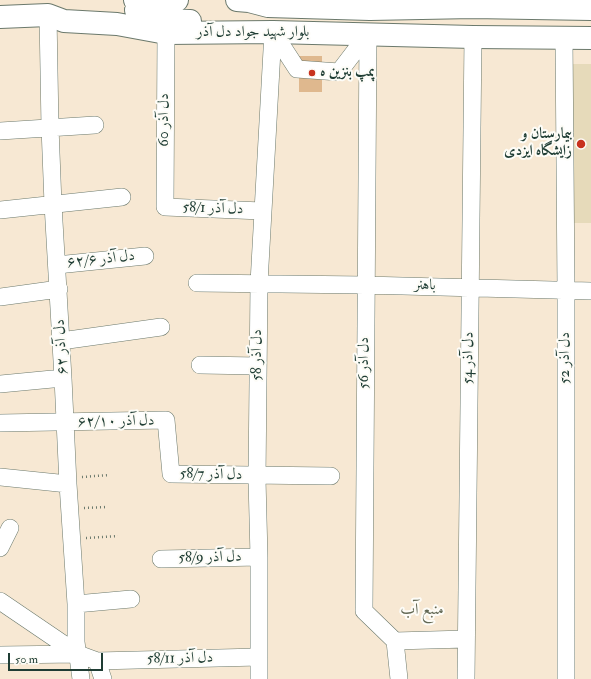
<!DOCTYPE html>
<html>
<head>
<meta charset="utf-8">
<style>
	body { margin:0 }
	#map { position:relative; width:591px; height:679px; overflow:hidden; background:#f7e8d3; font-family:"IM FELL Double Pica",serif }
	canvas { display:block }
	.scale { position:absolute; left:8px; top:653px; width:95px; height:18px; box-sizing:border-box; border:2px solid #1f3d34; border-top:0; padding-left:5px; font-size:12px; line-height:14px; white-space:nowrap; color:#1f3d34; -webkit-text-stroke:3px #fdfcf7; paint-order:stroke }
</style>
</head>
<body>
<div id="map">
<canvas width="591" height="679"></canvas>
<div class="scale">50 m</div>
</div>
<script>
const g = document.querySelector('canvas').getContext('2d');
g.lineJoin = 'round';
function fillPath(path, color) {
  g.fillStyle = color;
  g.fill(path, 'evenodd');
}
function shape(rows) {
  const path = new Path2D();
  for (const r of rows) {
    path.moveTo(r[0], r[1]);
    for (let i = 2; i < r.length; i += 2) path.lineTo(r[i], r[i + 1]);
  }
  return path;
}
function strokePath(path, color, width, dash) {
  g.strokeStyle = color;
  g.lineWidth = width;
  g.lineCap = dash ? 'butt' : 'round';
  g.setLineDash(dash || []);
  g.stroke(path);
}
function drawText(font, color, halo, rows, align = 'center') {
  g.font = font + ' "IM FELL Double Pica",Amiri,serif';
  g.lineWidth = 4;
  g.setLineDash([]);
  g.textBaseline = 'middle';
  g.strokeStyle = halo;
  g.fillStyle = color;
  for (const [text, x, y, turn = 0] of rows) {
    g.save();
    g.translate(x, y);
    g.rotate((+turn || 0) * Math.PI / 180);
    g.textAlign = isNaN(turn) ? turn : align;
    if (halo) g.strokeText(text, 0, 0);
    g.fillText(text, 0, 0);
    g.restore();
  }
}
const built = shape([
	[569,64,591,64,591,223,571,223]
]);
const building = shape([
	[299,56,322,56,322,92,299,92]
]);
const path = shape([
	[82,477,109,475],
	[84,508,107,507],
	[86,538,118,536]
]);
const minor = shape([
	[48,15,50,127,53,204,63,378,68,484,76,604,76,642,81,679],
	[273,32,297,69,339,72,368,34],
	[166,33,165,207,262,211],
	[368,34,364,611,395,641,399,679],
	[564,38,566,290,566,679],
	[0,131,95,125],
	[0,210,122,197],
	[57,265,145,256],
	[197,283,365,285,591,291],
	[0,297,59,289],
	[61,341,161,327],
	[200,365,258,366],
	[0,384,63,378],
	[0,423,166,420,171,474,331,476],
	[0,477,68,484],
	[0,548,10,528],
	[161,559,259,557],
	[0,601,78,654,97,661,259,657],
	[76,604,131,599],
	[395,641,466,639],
	[0,655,78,654],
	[97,661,103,679],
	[259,679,259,557,257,479,259,283,273,32],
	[466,679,473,37]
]);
const major = shape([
	[135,0,140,10,168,20,190,21],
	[237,0,249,1,268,6,370,9,473,7,591,9],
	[136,10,140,10,165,2,177,0],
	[0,17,48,15,64,21,117,24,166,33,273,32,473,37,591,38]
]);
const markers = [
	[312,73,4,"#c8321e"],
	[581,144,5,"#c8321e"]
];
const streetNames = [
	["بلوار شهید جواد دل آذر",253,33],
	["دل آذر 60",165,120,-90],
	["دل آذر 58/1",213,209,2],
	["دل آذر ۶۲/۶",101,260,-6],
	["باهنر",425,286,1],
	["دل آذر ۶۲",62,347,-93],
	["دل آذر 58",258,355,-90],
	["دل آذر 54",469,358,-89],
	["دل آذر 52",566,358,-90],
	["دل آذر 56",365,363,-90],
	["دل آذر ۶۲/۱۰",116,422,-1],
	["دل آذر 58/7",211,475,1],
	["دل آذر 58/9",210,558,-1],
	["دل آذر 58/11",180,659,-1]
];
const poiNames = [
	["پمپ بنزین ه",320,73],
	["بیمارستان و",572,135,"right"],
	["زایشگاه ایزدی",572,152,"right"]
];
const neighbourhoodNames = [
	["منبع آب",422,611]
];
fillPath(built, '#e6daba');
fillPath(building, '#dfb88e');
strokePath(minor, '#6b796c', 18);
strokePath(major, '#6b796c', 24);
strokePath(path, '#6b796c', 2.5, [1, 3]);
strokePath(minor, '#fff', 17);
strokePath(major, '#fff', 22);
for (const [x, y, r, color] of markers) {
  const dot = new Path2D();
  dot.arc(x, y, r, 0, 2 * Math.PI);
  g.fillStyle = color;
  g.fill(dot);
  strokePath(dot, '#fdfcf7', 1.5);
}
drawText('15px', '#1f3d34', '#fdfcf7', streetNames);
drawText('bold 15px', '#1f3d34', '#fdfcf7', poiNames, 'left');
drawText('16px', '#626854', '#fdfcf7', neighbourhoodNames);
</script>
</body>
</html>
